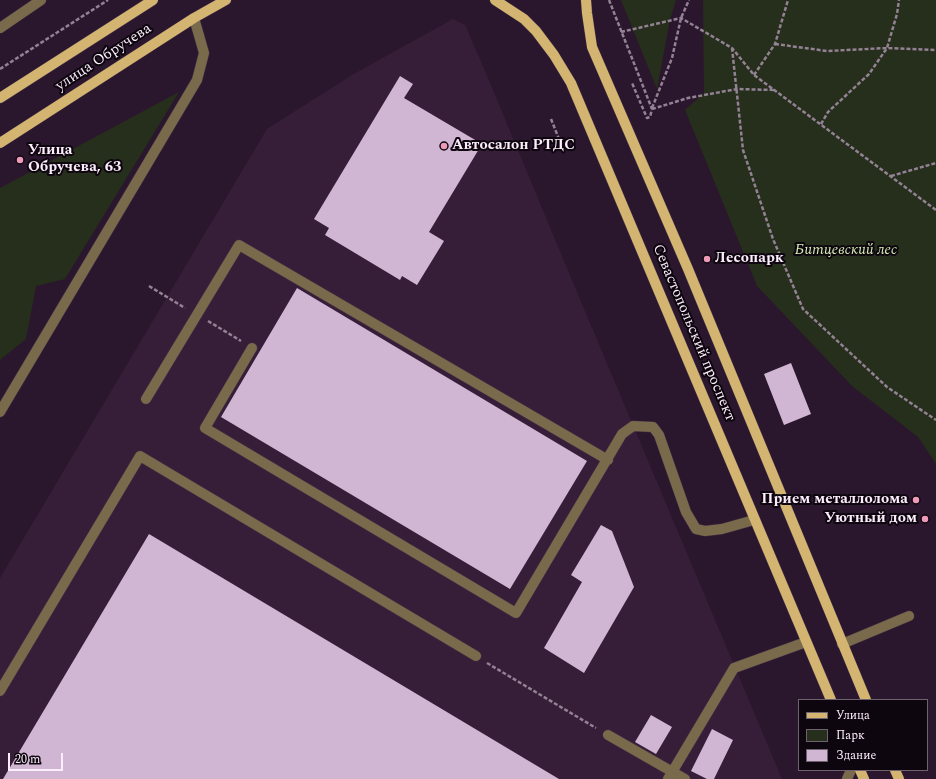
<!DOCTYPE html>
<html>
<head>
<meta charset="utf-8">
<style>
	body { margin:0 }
	#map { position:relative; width:936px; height:779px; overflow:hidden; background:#2b172d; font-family:Spectral,serif }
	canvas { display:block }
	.legend { position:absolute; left:798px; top:699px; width:130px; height:72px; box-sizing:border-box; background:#0e060f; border:1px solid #6d626e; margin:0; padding:5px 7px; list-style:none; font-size:12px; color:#fbedfc }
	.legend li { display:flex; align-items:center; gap:8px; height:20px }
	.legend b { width:20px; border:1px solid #6d626e }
	.scale { position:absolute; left:8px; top:753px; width:55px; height:18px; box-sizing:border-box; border:2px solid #fbedfc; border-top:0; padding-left:5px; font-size:12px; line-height:14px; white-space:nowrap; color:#fbedfc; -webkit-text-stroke:3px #0e060f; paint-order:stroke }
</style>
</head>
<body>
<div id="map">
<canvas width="936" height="779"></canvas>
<ul class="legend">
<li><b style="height:5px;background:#d3b571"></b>Улица</li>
<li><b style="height:11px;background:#262e1c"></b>Парк</li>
<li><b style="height:11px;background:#d1b6d4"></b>Здание</li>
</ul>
<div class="scale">20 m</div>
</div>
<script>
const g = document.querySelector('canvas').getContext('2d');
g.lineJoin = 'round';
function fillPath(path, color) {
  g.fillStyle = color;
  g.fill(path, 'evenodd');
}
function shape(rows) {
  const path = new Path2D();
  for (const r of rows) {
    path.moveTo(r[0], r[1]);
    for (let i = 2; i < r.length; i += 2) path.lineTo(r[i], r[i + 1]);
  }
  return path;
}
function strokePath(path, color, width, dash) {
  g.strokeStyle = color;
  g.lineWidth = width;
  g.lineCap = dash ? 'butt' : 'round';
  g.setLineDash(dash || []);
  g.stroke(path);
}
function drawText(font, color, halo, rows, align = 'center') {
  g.font = font + ' Spectral,serif';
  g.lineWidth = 4;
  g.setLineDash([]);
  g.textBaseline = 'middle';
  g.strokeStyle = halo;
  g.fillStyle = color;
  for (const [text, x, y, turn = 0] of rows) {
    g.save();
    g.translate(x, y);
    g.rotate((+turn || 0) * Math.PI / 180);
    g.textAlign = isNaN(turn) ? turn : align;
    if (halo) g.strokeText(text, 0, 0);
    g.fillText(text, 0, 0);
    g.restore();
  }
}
const built = shape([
	[453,19,465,25,488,78,579,297,782,779,0,779,0,578,267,129,352,75]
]);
const green = shape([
	[621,0,676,0,670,20,657,89],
	[703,0,936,0,936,464,918,437,852,386,757,286,685,110,704,93],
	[179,92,65,279,36,286,26,339,0,360,0,188]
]);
const building = shape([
	[400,76,413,84,404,98,482,144,429,232,444,241,417,285,402,276,400,280,325,235,329,228,314,219],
	[297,288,587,461,510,589,221,417],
	[791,363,811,414,784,425,764,374],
	[601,525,612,531,634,587,584,673,544,648,582,582,571,575],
	[149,534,559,779,3,779],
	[651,715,672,727,656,754,635,742],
	[712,729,733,740,714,779,707,779,691,771]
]);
const path = shape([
	[609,0,652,109,650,117,647,118,632,83],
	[621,32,681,18,732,48,754,75,936,210],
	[775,44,827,51,887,48,936,50],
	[732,48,743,150,773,239,803,309,887,387,936,420],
	[0,69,108,0],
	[754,75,775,44,788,0],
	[652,108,672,58,681,18,689,0],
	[652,109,688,98,737,89,775,90],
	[551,119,563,149],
	[821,124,828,112,869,74,887,48,897,14,899,0],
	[891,176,936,163],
	[149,286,185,308],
	[208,321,241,341],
	[487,663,596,728]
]);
const minor = shape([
	[0,28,41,0],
	[252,348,205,428,516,613,622,434,633,426,653,427,659,435,686,512,696,529,705,531,722,529,754,520],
	[146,399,239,245,608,460],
	[0,412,197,80,204,53,194,18],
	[842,644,909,616],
	[0,691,140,456,476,656],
	[608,735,685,779],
	[668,779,734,668,806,642],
	[847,779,851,770]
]);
const major = shape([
	[495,0,524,19,536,31,554,55,571,83,831,700],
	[586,0,587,13,592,47,688,269,866,700],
	[0,98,153,0],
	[0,143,194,18,226,0],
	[860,770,864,779],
	[895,770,899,779]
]);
const markers = [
	[444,146,4,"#ef9ab8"],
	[20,160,4,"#ef9ab8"],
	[707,259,4,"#ef9ab8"],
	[916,500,4,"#ef9ab8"],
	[925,519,4,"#ef9ab8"]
];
const streetNames = [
	["улица Обручева",104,58,-33],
	["Севастопольский проспект",693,333,67]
];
const poiNames = [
	["Автосалон РТДС",452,146],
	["Улица",28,151],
	["Обручева, 63",28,168],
	["Лесопарк",715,259],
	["Прием металлолома",908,500,"right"],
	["Уютный дом",917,519,"right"]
];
const parkNames = [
	["Битцевский лес",846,251]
];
fillPath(built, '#361e39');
fillPath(green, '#262e1c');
fillPath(building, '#d1b6d4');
strokePath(minor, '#443146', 11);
strokePath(major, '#443146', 11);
strokePath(path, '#938294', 2.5, [4, 2]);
strokePath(minor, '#786a4a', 10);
strokePath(major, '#d3b571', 10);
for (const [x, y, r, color] of markers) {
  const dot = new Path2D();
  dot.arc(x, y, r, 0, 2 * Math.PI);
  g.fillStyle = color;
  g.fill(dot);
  strokePath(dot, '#0e060f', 1.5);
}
drawText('15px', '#fbedfc', '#0e060f', streetNames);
drawText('bold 15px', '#fbedfc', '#0e060f', poiNames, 'left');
drawText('italic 15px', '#d3edb3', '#0e060f', parkNames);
</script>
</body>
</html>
